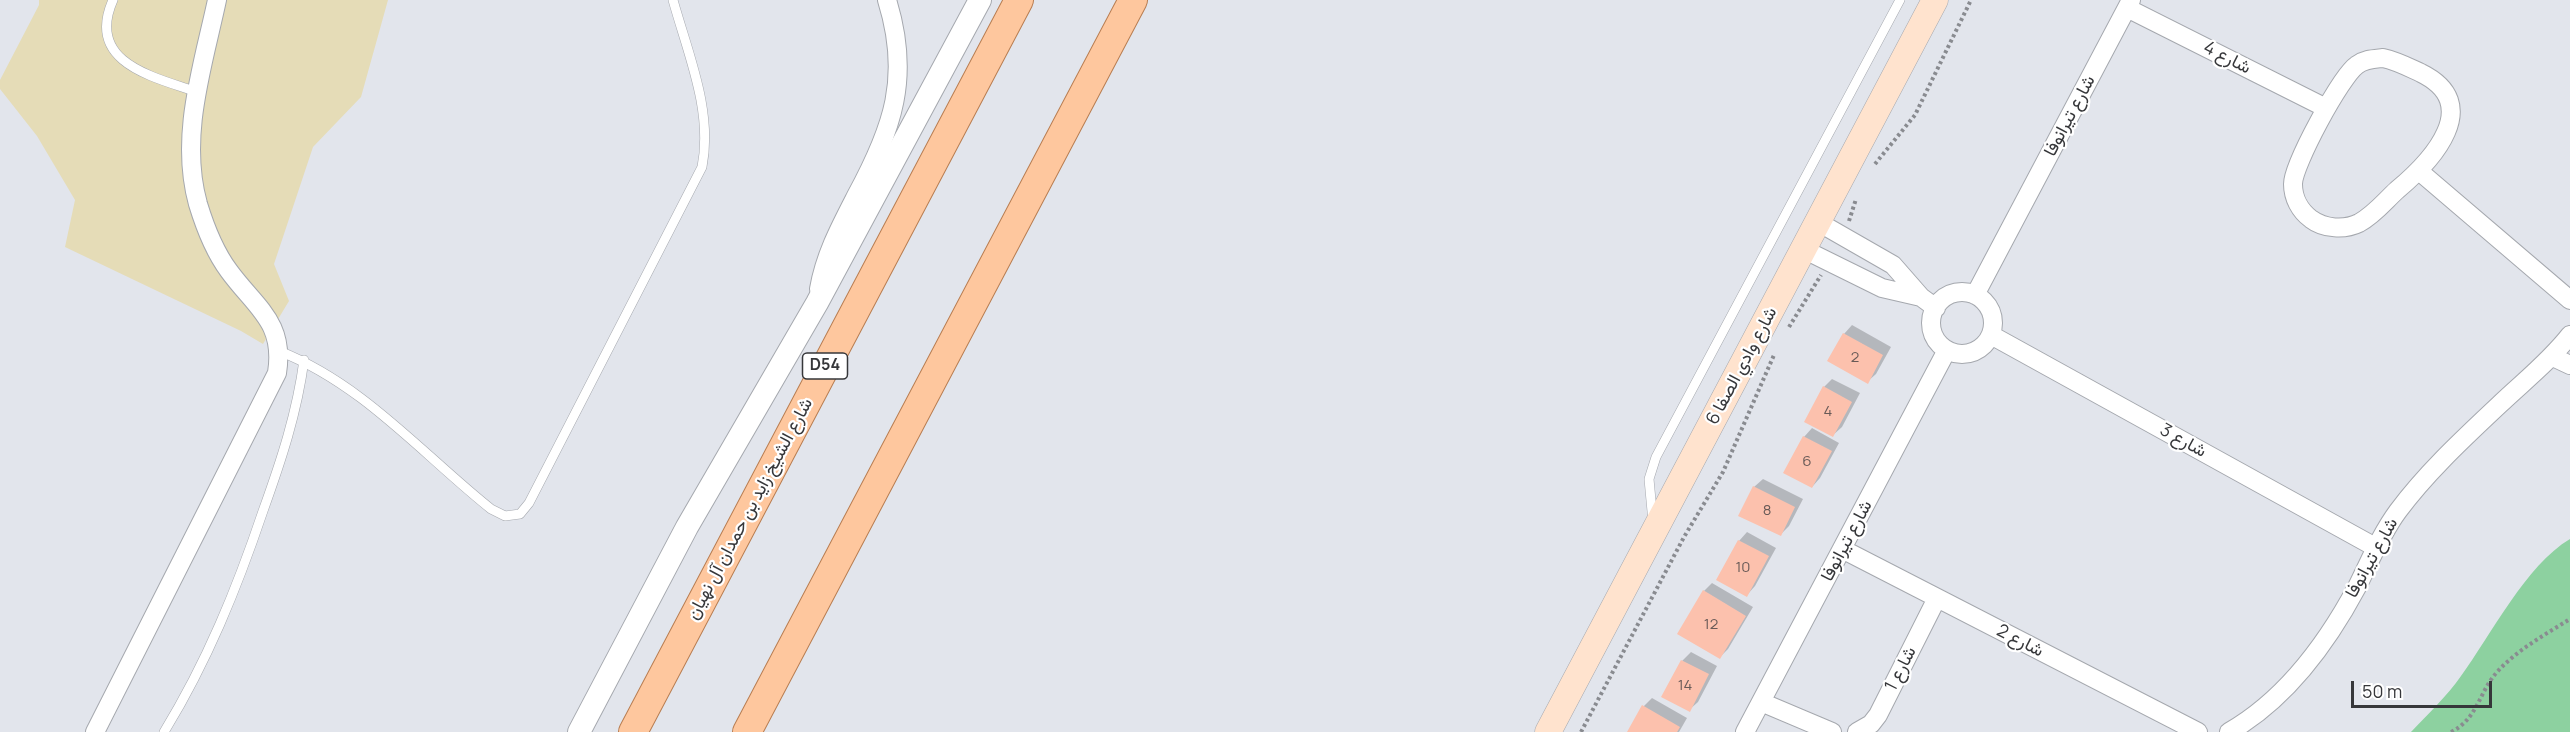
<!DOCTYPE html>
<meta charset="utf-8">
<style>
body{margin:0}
#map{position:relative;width:2570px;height:732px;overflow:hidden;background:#e2e5ec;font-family:Manrope,sans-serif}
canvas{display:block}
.scale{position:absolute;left:2351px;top:681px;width:141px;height:27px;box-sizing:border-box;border:3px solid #36373a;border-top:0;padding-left:8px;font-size:18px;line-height:21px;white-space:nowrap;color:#36373a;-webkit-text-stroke:4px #fff;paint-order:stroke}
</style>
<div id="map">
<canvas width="2570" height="732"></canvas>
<div class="scale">50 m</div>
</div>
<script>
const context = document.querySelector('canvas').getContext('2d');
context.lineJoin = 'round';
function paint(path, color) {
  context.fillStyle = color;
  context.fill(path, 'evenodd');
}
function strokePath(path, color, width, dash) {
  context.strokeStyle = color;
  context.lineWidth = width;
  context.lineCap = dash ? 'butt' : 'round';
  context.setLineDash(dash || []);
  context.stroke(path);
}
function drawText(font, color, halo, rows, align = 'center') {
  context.font = font + ' Manrope,Vazirmatn,sans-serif';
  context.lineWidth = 4.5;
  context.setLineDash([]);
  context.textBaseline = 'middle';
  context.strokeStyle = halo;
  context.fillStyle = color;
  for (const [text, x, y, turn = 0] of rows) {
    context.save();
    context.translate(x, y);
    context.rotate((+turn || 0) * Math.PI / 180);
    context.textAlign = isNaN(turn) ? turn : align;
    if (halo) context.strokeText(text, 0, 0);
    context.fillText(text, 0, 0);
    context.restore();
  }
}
paint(new Path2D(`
 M 2570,539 L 2570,732 L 2411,732 C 2428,714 2447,696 2461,676 C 2491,635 2526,565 2570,539 Z`), '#8dd1a0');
paint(new Path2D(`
 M 39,0 L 388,0 L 361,97 L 313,147 L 274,264 L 289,301 L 263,344 L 241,331 L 65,247 L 75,200 L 37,136 L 0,89 L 0,80 L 39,5 Z`), '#e5dcb7');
paint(new Path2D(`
 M 1852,325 L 1891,347 L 1876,374 L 1867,382 L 1844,334 Z
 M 1832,379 L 1860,393 L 1842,427 L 1833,435 L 1824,387 Z
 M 1812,428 L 1839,443 L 1820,478 L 1812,487 L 1804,437 Z
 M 1763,479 L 1803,499 L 1789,526 L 1780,535 L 1754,487 Z
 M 1747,532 L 1776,548 L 1755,586 L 1747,595 L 1739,541 Z
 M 1712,583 L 1753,607 L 1728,649 L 1720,657 L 1704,591 Z
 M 1691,652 L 1717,666 L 1698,702 L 1689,710 L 1663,697 L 1682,661 Z
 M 1652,698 L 1687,718 L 1679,732 L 1629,731 L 1644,706 Z`), '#0003');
paint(new Path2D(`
 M 1843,333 L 1883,355 L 1868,384 L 1827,361 Z
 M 1823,386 L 1852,402 L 1833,437 L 1804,422 Z
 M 1803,436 L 1832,451 L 1812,488 L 1783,473 Z
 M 1753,486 L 1795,507 L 1781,536 L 1738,516 Z
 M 1738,540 L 1769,556 L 1747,597 L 1716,580 Z
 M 1703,590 L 1746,616 L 1720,659 L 1677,634 Z
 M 1681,660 L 1709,674 L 1690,712 L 1661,697 Z
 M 1642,705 L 1680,727 L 1677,732 L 1627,732 Z`), '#fcc1ad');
const service = new Path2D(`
 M 113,0 C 85,63 154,77 197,92
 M 279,351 C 363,384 422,454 491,509 L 505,516 L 520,514 L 529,503 L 702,167 C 713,111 688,54 673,0
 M 1653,522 L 1649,479 L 1656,457 L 1900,0
 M 164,732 C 207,662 237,588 263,511 C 281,461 297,413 304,360`);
const minor = new Path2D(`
 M 2127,8 L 2326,108
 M 2383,58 C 2397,61 2408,67 2421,73 C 2484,104 2433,160 2397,190 C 2385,201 2374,215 2359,223 C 2345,230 2324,229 2311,219 C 2300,211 2293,198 2293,184 C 2293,165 2341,76 2357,65 C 2365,59 2374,59 2383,58 Z
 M 2419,171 L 2570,300
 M 1818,222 L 1893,265 L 1921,297 L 1936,308
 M 1803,249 L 1882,288 L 1921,297
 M 819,289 C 825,255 840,227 856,196 C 893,128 911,77 887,0
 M1931 323a31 31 0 1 1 62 0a31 31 0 1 1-62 0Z
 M 1975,295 L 2131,0
 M 1991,335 L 2375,547
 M 2553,357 L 2570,365
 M 1842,549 L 2198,732
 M 1761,702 L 1832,732
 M 95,732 L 277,373 C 285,322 256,308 229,271 C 214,251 205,227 198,204 C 179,136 203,66 217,0
 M 1745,732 L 1947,350
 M 1857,732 L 1871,724 L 1878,715 L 1937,598
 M 2229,732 C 2285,700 2327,643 2357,587 C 2370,561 2381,534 2398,511 C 2427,472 2464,438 2499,405 C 2523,382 2549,362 2570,335`);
const tertiary = new Path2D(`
 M 579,732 L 687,527 L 817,303 L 980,0`);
const secondary = new Path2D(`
 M 1548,732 L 1935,0`);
const primary = new Path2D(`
 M 633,732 L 1019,0
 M 747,732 L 1133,0`);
strokePath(service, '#a5a8ae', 10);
strokePath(minor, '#a5a8ae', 20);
strokePath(tertiary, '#a5a8ae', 24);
strokePath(secondary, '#a5a8ae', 27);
strokePath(primary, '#b87d51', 30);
strokePath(new Path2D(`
 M 1875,164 L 1915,115 L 1971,0
 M 1849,221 L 1856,199
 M 1789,327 L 1821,275
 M 1581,732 L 1684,537 L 1723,472 L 1774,355
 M 2451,732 C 2478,719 2479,691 2498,671 C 2517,650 2546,634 2570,619`), '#898b90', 4, [3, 3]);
strokePath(service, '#fff', 9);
strokePath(minor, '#fff', 18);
strokePath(tertiary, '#fff', 22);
strokePath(secondary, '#ffe3ce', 26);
strokePath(primary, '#fec79e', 28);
drawText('15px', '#685a57', null, [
 ["2",1855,358],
 ["4",1828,412],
 ["6",1807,462],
 ["8",1767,511],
 ["10",1743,568],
 ["12",1711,625],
 ["14",1685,686]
]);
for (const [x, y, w] of [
 [825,366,45]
]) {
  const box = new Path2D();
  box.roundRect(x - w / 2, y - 13, w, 26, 4.5);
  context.fillStyle = '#fff';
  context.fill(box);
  strokePath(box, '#36373a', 1.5);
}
drawText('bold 16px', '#36373a', null, [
 ["D54",825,366]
]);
drawText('18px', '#36373a', '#fff', [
 ["شارع 4",2227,58,27],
 ["شارع تيرانوفا",2070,116,-62],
 ["شارع وادي الصفا 6",1742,366,-62],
 ["شارع 3",2183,441,29],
 ["شارع الشيخ زايد بن حمدان آل نهيان",750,509,-62],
 ["شارع تيرانوفا",1847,541,-62],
 ["شارع تيرانوفا",2372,558,-61],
 ["شارع 2",2020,641,27],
 ["شارع 1",1901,669,-63]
]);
</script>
